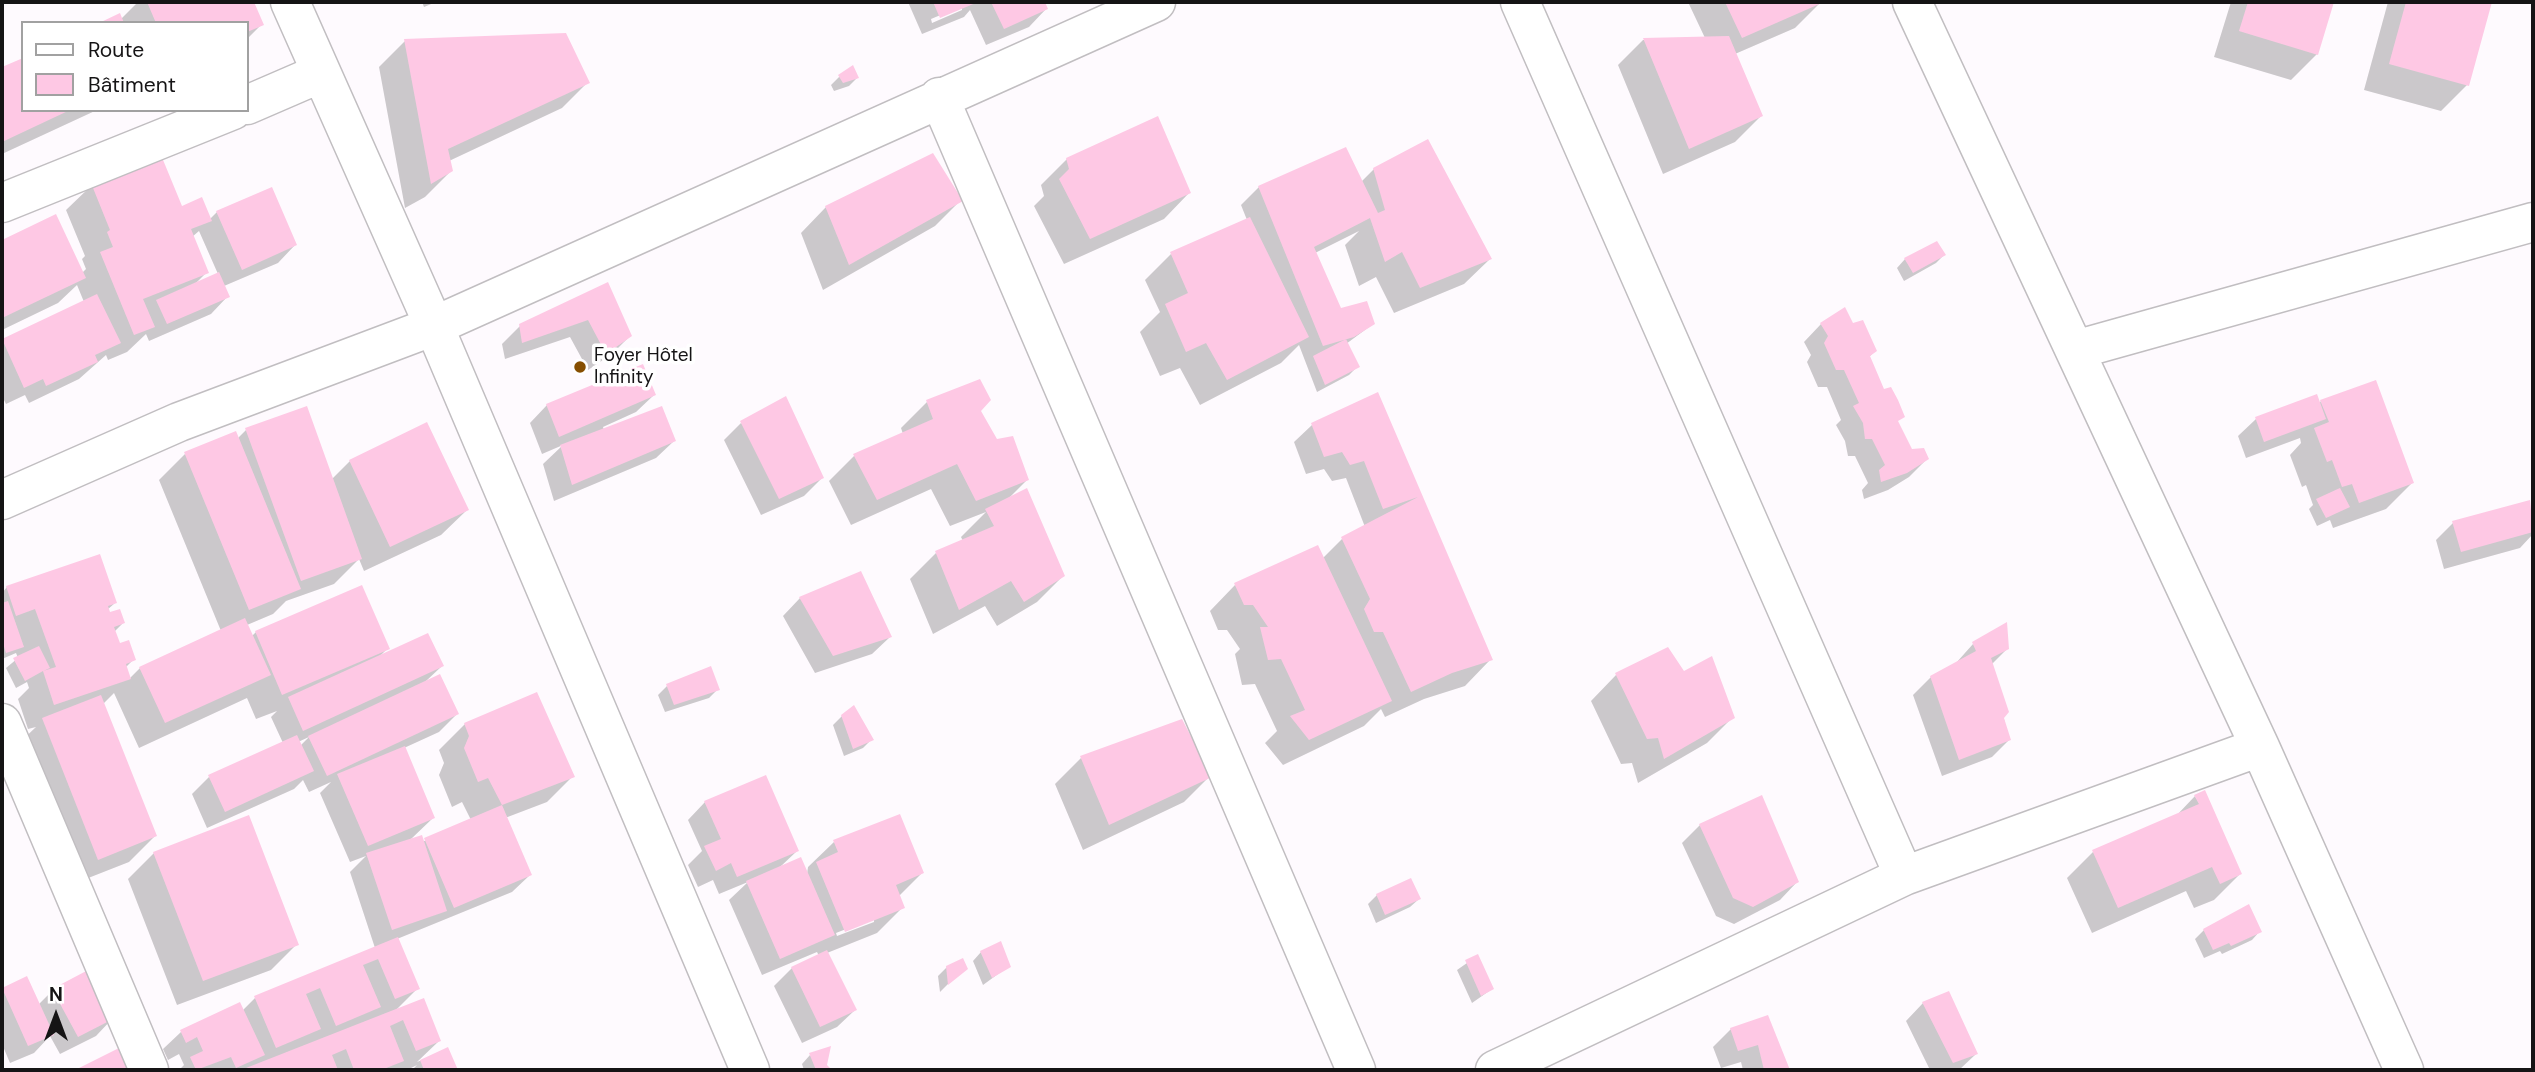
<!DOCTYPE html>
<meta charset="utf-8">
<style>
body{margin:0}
#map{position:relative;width:2535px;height:1072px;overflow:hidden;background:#fefafe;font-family:"DM Sans",sans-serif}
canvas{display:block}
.frame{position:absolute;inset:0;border:4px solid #151415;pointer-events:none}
.legend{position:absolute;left:21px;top:21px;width:228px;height:91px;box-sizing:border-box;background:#fff;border:2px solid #a1a1a1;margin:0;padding:9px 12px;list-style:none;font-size:21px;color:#151415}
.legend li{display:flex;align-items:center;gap:14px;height:35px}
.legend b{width:35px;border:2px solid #a1a1a1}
.north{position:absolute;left:21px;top:981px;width:70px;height:70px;-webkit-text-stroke:5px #fff;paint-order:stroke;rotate:0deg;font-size:19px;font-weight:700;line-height:28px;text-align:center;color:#151415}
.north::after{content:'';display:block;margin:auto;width:24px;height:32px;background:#151415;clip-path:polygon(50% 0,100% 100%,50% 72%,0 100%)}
</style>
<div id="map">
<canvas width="2535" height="1072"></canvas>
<div class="frame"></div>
<ul class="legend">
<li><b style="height:9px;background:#fff"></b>Route</li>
<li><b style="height:19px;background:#fec8e4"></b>Bâtiment</li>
</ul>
<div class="north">N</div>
</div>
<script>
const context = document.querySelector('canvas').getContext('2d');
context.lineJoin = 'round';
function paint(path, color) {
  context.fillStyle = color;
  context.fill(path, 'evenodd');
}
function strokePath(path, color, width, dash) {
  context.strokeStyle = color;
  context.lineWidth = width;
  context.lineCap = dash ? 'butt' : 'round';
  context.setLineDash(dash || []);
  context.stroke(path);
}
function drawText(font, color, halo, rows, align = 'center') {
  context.font = font + ' "DM Sans",sans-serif';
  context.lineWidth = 7;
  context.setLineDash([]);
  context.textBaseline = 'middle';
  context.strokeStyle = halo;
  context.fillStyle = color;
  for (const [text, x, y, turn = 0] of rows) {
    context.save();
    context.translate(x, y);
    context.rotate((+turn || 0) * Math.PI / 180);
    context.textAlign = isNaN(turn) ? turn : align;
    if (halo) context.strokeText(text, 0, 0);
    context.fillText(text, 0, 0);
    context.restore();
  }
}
paint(new Path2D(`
 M 138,2 L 252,2 L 262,24 L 247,39 L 247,23 L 103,23 L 121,19 Z
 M 422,2 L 436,2 L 424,7 Z
 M 908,2 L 1043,2 L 1046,9 L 1029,27 L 986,45 L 970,10 L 964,17 L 922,34 ZM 962,6 L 962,10 L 932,23 L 931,19 Z
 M 1688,2 L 1821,2 L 1795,28 L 1735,54 L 1761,116 L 1735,142 L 1663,174 L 1618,65 L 1643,40 L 1705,38 Z
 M 2231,2 L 2332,2 L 2317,54 L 2291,80 L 2214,57 Z
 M 2388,2 L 2490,2 L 2467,85 L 2441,111 L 2364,90 Z
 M 405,41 L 588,82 L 562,108 L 449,161 L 451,171 L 425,197 L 405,208 L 379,67 Z
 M 23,59 L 23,110 L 97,110 L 2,154 L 2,69 Z
 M 840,76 L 857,78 L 849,86 L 834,91 L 831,85 Z
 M 1067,159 L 1189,193 L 1164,219 L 1064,264 L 1034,206 L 1044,196 L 1041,185 Z
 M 1374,169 L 1490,259 L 1464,284 L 1394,313 L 1376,277 L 1359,286 L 1345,245 L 1359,231 L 1315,253 L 1340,310 L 1373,324 L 1346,344 L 1358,366 L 1349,375 L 1317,392 L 1299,345 L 1281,363 L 1200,405 L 1180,368 L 1160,376 L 1140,332 L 1160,312 L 1145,280 L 1171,254 L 1247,220 L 1241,205 L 1259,187 L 1361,182 Z
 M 92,185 L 181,208 L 209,220 L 217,212 L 271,189 L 295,245 L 278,263 L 224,286 L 228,296 L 211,314 L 149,341 L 146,334 L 127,352 L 108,360 L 106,355 L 79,379 L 29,403 L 25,395 L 6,404 L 2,396 L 2,341 L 84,302 L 77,285 L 58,303 L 2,330 L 2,242 L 55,217 L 82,273 L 86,269 L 82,259 L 85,256 L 66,210 ZM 199,231 L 218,274 L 195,284 L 207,272 L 192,237 Z
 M 961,200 L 935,226 L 823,290 L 801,233 L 826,207 Z
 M 1944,255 L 1936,263 L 1904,281 L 1897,268 L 1905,259 Z
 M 607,284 L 630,336 L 612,354 L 588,370 L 570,337 L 505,359 L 502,344 L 520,326 Z
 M 1821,324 L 1852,325 L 1875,351 L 1869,357 L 1897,422 L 1911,451 L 1927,459 L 1909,477 L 1888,490 L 1864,499 L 1862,490 L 1868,483 L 1855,456 L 1848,456 L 1845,441 L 1836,425 L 1841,420 L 1827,387 L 1818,387 L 1807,362 L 1811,355 L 1804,342 Z
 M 979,381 L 979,411 L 996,441 L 1027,480 L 1008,499 L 1063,576 L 1037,602 L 997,626 L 985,606 L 933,634 L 910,579 L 936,553 L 963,541 L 961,537 L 986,512 L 950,526 L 931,489 L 851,525 L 829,481 L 854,456 L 903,434 L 901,428 L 927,402 Z
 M 1377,394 L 1490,660 L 1465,686 L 1424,699 L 1385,717 L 1381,709 L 1364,726 L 1283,765 L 1265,743 L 1277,731 L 1255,684 L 1242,685 L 1235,654 L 1240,649 L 1227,630 L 1218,630 L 1210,611 L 1235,585 L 1323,558 L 1342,539 L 1365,527 L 1346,478 L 1332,481 L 1324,469 L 1306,474 L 1294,442 L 1312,425 Z
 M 654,395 L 636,412 L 603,427 L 604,430 L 674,441 L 656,458 L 554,501 L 543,464 L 563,445 L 542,454 L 530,423 L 547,405 Z
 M 2316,396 L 2319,404 L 2321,401 L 2412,483 L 2386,509 L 2333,528 L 2330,520 L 2317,526 L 2309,509 L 2313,505 L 2306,485 L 2302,487 L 2290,455 L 2301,443 L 2300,438 L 2246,458 L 2238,436 L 2256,419 Z
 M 741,423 L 822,478 L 804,496 L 761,515 L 724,440 Z
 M 246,430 L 331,480 L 350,461 L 467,510 L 441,535 L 364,571 L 359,559 L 334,584 L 286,601 L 273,614 L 247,625 L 252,636 L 256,632 L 388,648 L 380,656 L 442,666 L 425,682 L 457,714 L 439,732 L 404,748 L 433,818 L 410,840 L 422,842 L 471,820 L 462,802 L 452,807 L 439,775 L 444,763 L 439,750 L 465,724 L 573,776 L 547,802 L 505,818 L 530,875 L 512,892 L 397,939 L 418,988 L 395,1011 L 439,1041 L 417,1062 L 447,1049 L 456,1070 L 412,1070 L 417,1065 L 407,1070 L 179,1070 L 184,1065 L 179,1054 L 168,1060 L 163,1049 L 181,1032 L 242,1011 L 255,998 L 375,948 L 350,872 L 366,856 L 350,862 L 320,793 L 331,782 L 309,792 L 303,780 L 294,789 L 207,828 L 192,794 L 209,777 L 283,743 L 271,717 L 277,711 L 256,719 L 247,698 L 139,748 L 114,693 L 103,704 L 155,836 L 129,862 L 73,884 L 17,745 L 36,727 L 28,729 L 18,699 L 29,688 L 27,682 L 16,688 L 6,668 L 18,658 L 16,653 L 2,659 L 2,593 L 7,587 L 115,603 L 107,610 L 123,623 L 114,632 L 119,645 L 134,659 L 125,668 L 129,679 L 140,668 L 221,631 L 159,480 L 185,454 L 235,434 L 237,439 ZM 309,737 L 300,746 L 298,742 Z
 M 2529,502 L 2533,534 L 2520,548 L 2444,569 L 2436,540 L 2453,523 Z
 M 800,598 L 890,637 L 872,654 L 815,673 L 783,616 Z
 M 1973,644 L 2008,648 L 1991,665 L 2009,740 L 1992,757 L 1942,776 L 1913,695 L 1931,677 L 1956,663 Z
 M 1684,673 L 1733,717 L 1707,743 L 1638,783 L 1632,763 L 1621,764 L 1591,701 L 1616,675 Z
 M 667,686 L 718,689 L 709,698 L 665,712 L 658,695 Z
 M 842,716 L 871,740 L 863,748 L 844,756 L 833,725 Z
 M 1081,758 L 1210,776 L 1184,802 L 1083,850 L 1055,784 Z
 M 2195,796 L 2240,874 L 2214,900 L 2194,908 L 2186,891 L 2092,933 L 2067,878 L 2093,852 L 2175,817 Z
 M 705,802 L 797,851 L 779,868 L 807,874 L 808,867 L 834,842 L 922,873 L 898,897 L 903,907 L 877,933 L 827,953 L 855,1010 L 837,1027 L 802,1043 L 774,986 L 792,968 L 819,956 L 817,952 L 762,975 L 729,900 L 748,882 L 719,894 L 713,880 L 698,887 L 688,865 L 702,851 L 688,820 ZM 874,918 L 874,922 L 837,936 L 836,933 Z
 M 1700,825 L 1797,882 L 1780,900 L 1734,924 L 1716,916 L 1682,843 Z
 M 154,853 L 297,944 L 271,970 L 177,1005 L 128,879 Z
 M 1410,880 L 1419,899 L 1410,907 L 1376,923 L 1368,904 L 1377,895 Z
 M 2249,906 L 2260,931 L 2252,940 L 2222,954 L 2220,951 L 2204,958 L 2195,939 L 2204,930 Z
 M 981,952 L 1009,966 L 983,985 L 973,961 Z
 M 1477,956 L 1492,989 L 1472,1003 L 1457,970 Z
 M 947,967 L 959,973 L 940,992 L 938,976 Z
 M 3,989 L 38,1005 L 53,990 L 113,1018 L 96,1036 L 60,1054 L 50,1036 L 34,1053 L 10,1063 L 2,1044 Z
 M 1923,1003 L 1976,1054 L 1959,1070 L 1930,1070 L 1906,1021 Z
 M 1767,1017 L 1788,1070 L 1743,1070 L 1741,1062 L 1721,1068 L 1713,1047 L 1731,1029 Z
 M 810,1055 L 826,1065 L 830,1070 L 804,1070 L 802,1064 Z`), '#0003');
paint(new Path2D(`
 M 147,2 L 254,2 L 264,25 L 247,32 L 247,23 L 156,23 Z
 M 933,2 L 978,2 L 940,18 Z
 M 991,2 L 1045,2 L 1048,9 L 1004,29 Z
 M 1725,2 L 1824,2 L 1742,38 Z
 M 2248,2 L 2334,2 L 2318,55 L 2239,31 Z
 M 2406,2 L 2492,2 L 2469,86 L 2389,64 Z
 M 120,13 L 124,23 L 99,23 Z
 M 566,33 L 590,83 L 448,149 L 453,171 L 431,184 L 404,39 Z
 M 1729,36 L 1763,116 L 1689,149 L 1643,38 Z
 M 23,58 L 23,110 L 70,110 L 2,142 L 2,67 Z
 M 853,65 L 859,78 L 843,83 L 838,75 Z
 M 1158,116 L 1191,193 L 1090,239 L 1059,179 L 1069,169 L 1066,158 Z
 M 1428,139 L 1492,259 L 1420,288 L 1402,252 L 1385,262 L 1370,218 L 1314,247 L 1341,308 L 1367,301 L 1375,324 L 1354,337 L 1323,346 L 1258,186 L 1346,147 L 1378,213 L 1385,210 L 1373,168 Z
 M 933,153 L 963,201 L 849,265 L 825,206 Z
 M 161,155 L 182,206 L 202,197 L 212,221 L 191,229 L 209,273 L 143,299 L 155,327 L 134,335 L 100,252 L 113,247 L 107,232 L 110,230 L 91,183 Z
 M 272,187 L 297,245 L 242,270 L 216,211 Z
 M 56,214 L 86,278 L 2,318 L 2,240 Z
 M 1250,217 L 1309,337 L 1227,380 L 1206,343 L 1186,352 L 1165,304 L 1188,293 L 1170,252 Z
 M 1937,241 L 1946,255 L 1913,273 L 1904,258 Z
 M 219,272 L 230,297 L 167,324 L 156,300 Z
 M 608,282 L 632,336 L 606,354 L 588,320 L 522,343 L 519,324 Z
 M 97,294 L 121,343 L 95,355 L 98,362 L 46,386 L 43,379 L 24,388 L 2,339 Z
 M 1845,307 L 1853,323 L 1863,320 L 1877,351 L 1870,356 L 1884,389 L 1891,387 L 1898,400 L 1905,417 L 1898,421 L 1912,449 L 1924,448 L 1929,459 L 1907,473 L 1881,482 L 1879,470 L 1885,465 L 1872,439 L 1865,439 L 1863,423 L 1853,406 L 1859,403 L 1844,370 L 1836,370 L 1824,343 L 1828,336 L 1820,323 Z
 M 1346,339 L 1360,367 L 1325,385 L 1313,356 Z
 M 643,364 L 656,395 L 559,437 L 546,404 Z
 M 980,379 L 991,400 L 981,411 L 997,439 L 1013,436 L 1029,480 L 976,501 L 957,464 L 877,500 L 853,454 L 933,419 L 926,400 Z
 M 2376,380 L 2414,483 L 2359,503 L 2352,484 L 2342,487 L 2332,460 L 2327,462 L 2314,428 L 2329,422 L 2320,400 Z
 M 1378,392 L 1493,660 L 1452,673 L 1411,692 L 1383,632 L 1374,632 L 1364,609 L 1370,599 L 1341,537 L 1418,497 L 1383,509 L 1364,461 L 1350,465 L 1342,452 L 1324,457 L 1311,423 Z
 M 2317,394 L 2326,419 L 2264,442 L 2255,417 Z
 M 786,396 L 824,478 L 779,499 L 740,421 Z
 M 307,406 L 362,559 L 301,581 L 245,428 Z
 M 662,406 L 676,441 L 572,485 L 560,445 Z
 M 427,422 L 469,510 L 390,547 L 349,460 Z
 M 236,431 L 301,589 L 249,610 L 184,452 Z
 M 1027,488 L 1065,576 L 1024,602 L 1011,581 L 959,610 L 935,551 L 994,526 L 985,509 Z
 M 2340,488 L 2350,507 L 2326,518 L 2316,499 Z
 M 2530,500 L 2533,532 L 2461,552 L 2452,521 Z
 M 1318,545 L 1392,701 L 1309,740 L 1290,716 L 1305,710 L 1281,659 L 1268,660 L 1260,627 L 1268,627 L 1253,605 L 1244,605 L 1234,583 Z
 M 100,554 L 117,603 L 108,606 L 110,612 L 120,609 L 125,623 L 114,627 L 120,643 L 129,640 L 136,660 L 126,664 L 131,679 L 54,705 L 43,671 L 25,681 L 13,658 L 39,646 L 50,668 L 43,671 L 56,667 L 35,609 L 16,616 L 6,586 Z
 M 861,571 L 892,637 L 833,656 L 799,597 Z
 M 362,585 L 390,649 L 282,695 L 255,631 Z
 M 8,601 L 24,647 L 6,653 L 2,640 L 2,603 Z
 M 245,618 L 271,675 L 165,723 L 139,667 Z
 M 2007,622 L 2009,649 L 1991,658 L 2009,712 L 2004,718 L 2011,740 L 1959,760 L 1930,676 L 1976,651 L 1972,642 Z
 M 428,633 L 444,666 L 303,731 L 288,697 Z
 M 1668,647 L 1684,671 L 1712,656 L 1735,718 L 1664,759 L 1658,738 L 1647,739 L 1615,673 Z
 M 711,666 L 720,690 L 674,705 L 666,684 Z
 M 440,674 L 459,714 L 327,776 L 308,736 Z
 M 537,692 L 575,777 L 502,805 L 488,778 L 478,782 L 464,748 L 469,736 L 464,723 Z
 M 101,695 L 157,836 L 98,860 L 42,718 Z
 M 854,705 L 874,740 L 853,749 L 841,715 Z
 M 1182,719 L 1212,777 L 1109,825 L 1080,756 Z
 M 297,735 L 314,771 L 225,812 L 208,775 Z
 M 405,746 L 435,818 L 368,846 L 337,774 Z
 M 766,775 L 799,851 L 737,877 L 731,863 L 716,871 L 704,846 L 721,839 L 704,801 Z
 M 2205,790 L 2242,874 L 2220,884 L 2212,867 L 2118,908 L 2092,850 L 2199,804 L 2194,795 Z
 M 1762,795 L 1799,882 L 1753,907 L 1733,898 L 1699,824 Z
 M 502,805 L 532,875 L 454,908 L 424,838 Z
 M 900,814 L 924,873 L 896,885 L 905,908 L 845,932 L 816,862 L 838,852 L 833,840 Z
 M 249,815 L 299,945 L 203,981 L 153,852 Z
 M 422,835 L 447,911 L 392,930 L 366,853 Z
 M 801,857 L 835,935 L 780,959 L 746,881 Z
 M 1411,878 L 1421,899 L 1385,915 L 1376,894 Z
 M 2249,904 L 2262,932 L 2231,946 L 2229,943 L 2213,950 L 2203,929 Z
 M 398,937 L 420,989 L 395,999 L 378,959 L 363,965 L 381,1007 L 336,1026 L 320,988 L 306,994 L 321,1029 L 276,1048 L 254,996 Z
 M 1001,941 L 1011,967 L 992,978 L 980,951 Z
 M 827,950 L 857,1010 L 820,1027 L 791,967 Z
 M 1478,954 L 1494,989 L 1481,996 L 1465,960 Z
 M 963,958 L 968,969 L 948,985 L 946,966 Z
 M 90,969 L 115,1018 L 78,1037 L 52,989 Z
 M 27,976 L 54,1035 L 28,1046 L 2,988 Z
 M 1949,991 L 1978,1054 L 1953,1063 L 1922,1002 Z
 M 424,998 L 441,1041 L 416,1051 L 403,1020 L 390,1026 L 404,1061 L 381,1070 L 354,1070 L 346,1049 L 332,1055 L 338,1070 L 241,1070 Z
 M 240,1002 L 265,1055 L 236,1068 L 231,1057 L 196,1070 L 190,1057 L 203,1051 L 197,1037 L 186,1043 L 180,1030 Z
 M 1768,1015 L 1790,1070 L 1764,1070 L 1758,1045 L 1738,1051 L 1730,1028 Z
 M 145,1035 L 162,1070 L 75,1070 Z
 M 831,1046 L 827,1065 L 832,1070 L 816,1070 L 809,1053 Z
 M 448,1047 L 458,1070 L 424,1070 L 420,1060 Z`), '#fec8e4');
const street = new Path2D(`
 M 290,2 L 434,326 L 750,1070
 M 1520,2 L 1904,876
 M 1912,2 L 2260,747 L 2404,1070
 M 939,97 L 1356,1070
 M 247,105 L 321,73
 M 2,203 L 233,110
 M 2075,350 L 2533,222
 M 2,500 L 179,422 L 434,326 L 1156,2
 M 2,723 L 149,1070
 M 1495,1070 L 1904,876 L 2260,747`);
strokePath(street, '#c1bec1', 41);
strokePath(street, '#fff', 38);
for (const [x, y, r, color] of [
 [580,367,7,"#864e00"]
]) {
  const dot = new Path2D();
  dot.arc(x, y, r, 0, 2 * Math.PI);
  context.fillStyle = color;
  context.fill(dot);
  strokePath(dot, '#fff', 2.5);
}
drawText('19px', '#151415', '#fff', [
 ["Foyer Hôtel",594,356],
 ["Infinity",594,378]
], 'left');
</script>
